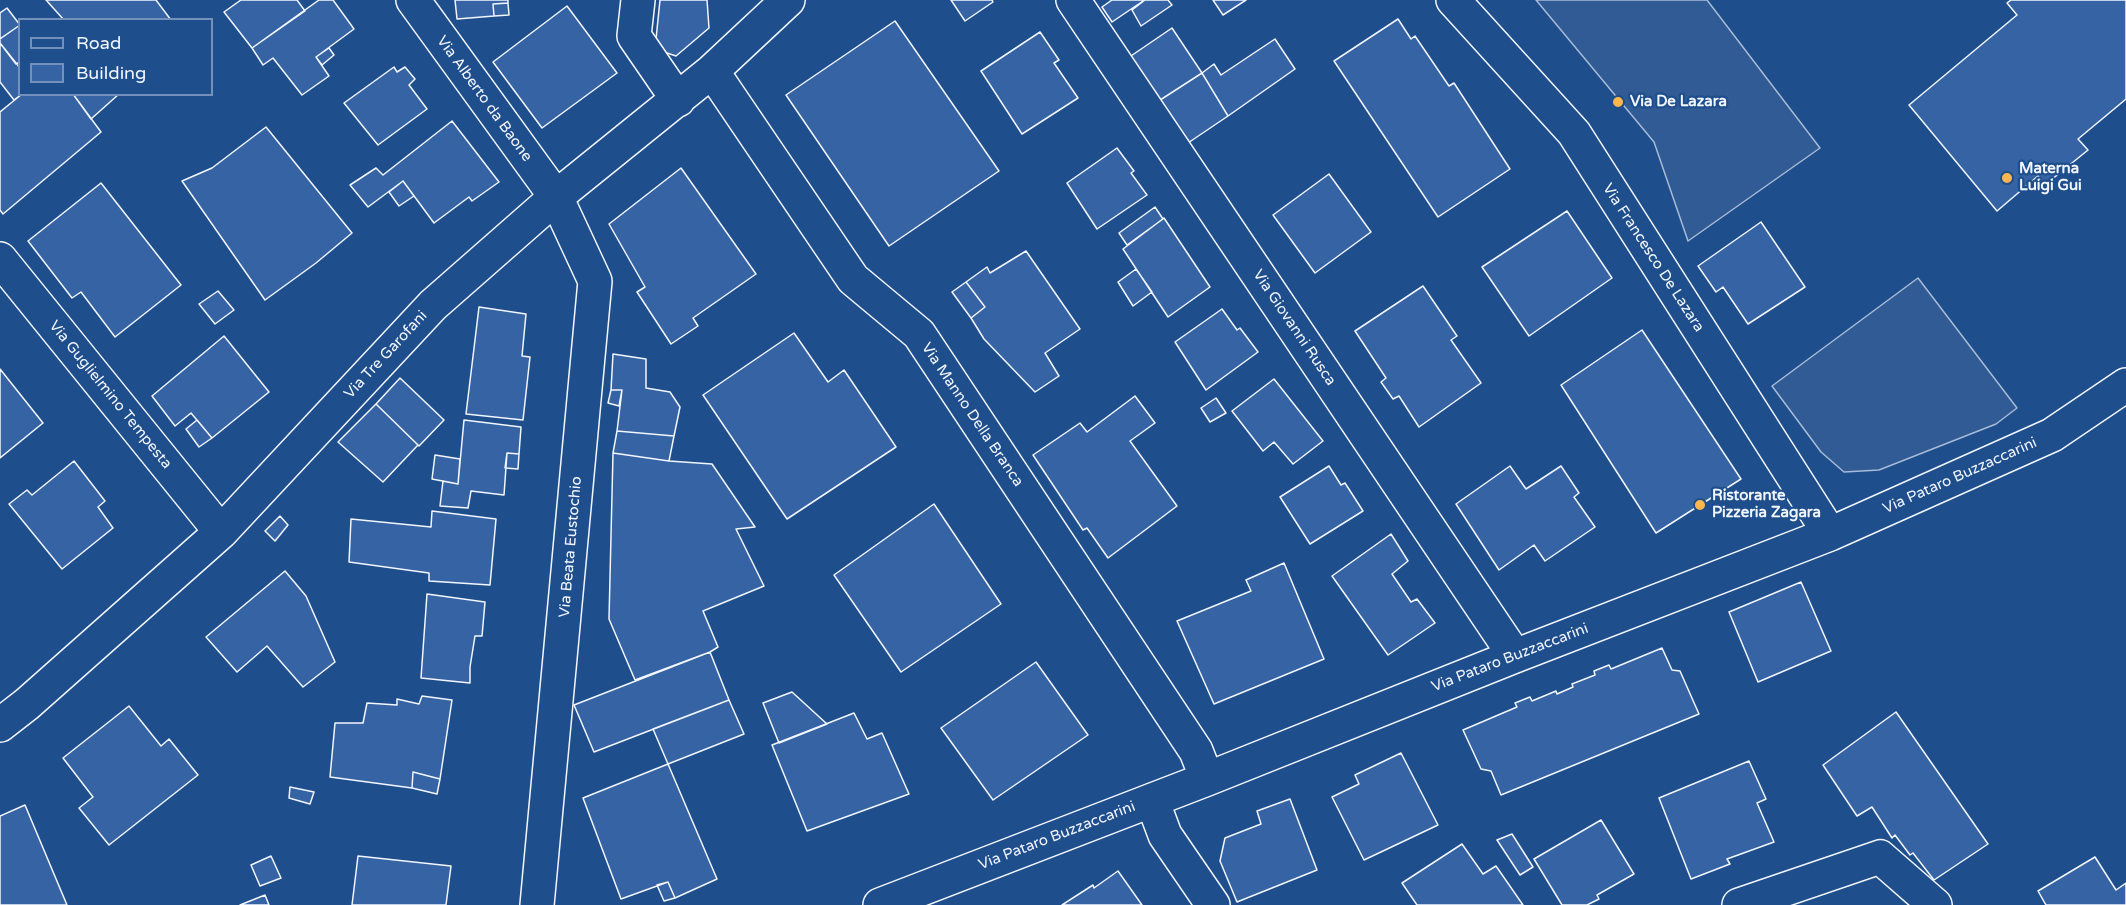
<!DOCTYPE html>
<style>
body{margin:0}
#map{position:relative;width:2126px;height:905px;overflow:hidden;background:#1f4e8c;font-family:"Varela Round",sans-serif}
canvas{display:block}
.legend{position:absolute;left:18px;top:18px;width:195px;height:78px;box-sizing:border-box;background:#1f4e8c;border:2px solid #7391ba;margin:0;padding:8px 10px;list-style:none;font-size:18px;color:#f2f6ff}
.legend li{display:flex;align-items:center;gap:12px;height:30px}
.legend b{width:30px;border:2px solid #7391ba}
</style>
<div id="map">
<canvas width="2126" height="905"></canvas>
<ul class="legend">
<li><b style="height:8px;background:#1f4e8c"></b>Road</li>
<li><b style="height:16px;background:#3563a3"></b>Building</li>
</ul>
</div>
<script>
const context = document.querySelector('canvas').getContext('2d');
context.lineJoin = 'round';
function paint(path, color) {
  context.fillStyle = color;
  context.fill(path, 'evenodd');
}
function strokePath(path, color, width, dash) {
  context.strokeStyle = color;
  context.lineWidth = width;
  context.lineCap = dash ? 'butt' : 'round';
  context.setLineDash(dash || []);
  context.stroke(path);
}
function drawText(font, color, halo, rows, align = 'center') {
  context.font = font + ' "Varela Round",sans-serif';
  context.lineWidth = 4.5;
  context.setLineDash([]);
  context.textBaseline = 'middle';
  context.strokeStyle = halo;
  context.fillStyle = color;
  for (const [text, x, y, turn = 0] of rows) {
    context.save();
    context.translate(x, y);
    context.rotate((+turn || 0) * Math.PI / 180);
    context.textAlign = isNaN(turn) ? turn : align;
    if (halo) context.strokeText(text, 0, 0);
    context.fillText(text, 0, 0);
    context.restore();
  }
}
const built = new Path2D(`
 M 1536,0 L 1707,0 L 1820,148 L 1688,241 L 1654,142 Z
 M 1918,278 L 2017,408 L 1996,424 L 1879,470 L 1844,472 L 1821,452 L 1772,386 Z`);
paint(built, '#305b95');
strokePath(built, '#a8bbd7', 1.5);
const building = new Path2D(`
 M 46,0 L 156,0 L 171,20 L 64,20 Z
 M 241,0 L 297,0 L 305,11 L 252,48 L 224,12 Z
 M 319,0 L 333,0 L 354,29 L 316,57 L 329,76 L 302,95 L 273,58 L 263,65 L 252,48 Z
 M 455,0 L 508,0 L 508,3 L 493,4 L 494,16 L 457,19 Z
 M 660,0 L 707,0 L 709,28 L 676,56 L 655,49 Z
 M 951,0 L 992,0 L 993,2 L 965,21 Z
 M 1112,0 L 1142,0 L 1143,1 L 1112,22 L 1102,7 Z
 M 1145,0 L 1168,0 L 1172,5 L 1141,26 L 1132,10 Z
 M 1213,0 L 1246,0 L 1223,15 Z
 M 2011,0 L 2126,0 L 2126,99 L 2078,139 L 2088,150 L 2045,185 L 2038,176 L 1997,211 L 1909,105 L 2017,15 L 2007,3 Z
 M 508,3 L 509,15 L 494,16 L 493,4 Z
 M 567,6 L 617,73 L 542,128 L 493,62 Z
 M 7,8 L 20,25 L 0,39 L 0,13 Z
 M 1398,19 L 1411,39 L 1415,36 L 1449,86 L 1454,83 L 1510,169 L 1438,217 L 1334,61 Z
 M 895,21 L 999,171 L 889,246 L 786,95 Z
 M 20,25 L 20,62 L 16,64 L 0,43 L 0,39 Z
 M 1172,28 L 1202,73 L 1154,104 L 1125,60 Z
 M 1040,32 L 1059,60 L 1054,63 L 1078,98 L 1022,134 L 981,71 Z
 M 1275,39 L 1295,69 L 1228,116 L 1202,73 L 1214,64 L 1221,75 Z
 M 0,43 L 20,68 L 20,94 L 22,94 L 14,100 L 0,82 Z
 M 329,48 L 334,55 L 322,65 L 316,57 Z
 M 394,67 L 397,72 L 405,67 L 415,79 L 409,85 L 427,109 L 378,145 L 344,103 Z
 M 1202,73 L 1228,116 L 1182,147 L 1154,104 Z
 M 22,94 L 73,94 L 101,132 L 3,214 L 0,210 L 0,112 Z
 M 73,94 L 119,94 L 91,119 Z
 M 452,121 L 499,182 L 472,201 L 469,197 L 434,223 L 403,181 L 368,207 L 350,185 L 376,168 L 383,175 Z
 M 266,127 L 352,233 L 316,263 L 265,300 L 182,181 L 212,168 Z
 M 1117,148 L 1134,171 L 1131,173 L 1147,195 L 1097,229 L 1067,183 Z
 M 681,168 L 756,274 L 693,318 L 698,326 L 671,344 L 637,292 L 645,287 L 609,224 Z
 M 1329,174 L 1371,232 L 1315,273 L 1273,215 Z
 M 403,181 L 414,196 L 399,206 L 389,192 Z
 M 101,183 L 181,285 L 115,337 L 81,292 L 72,298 L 28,241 Z
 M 1155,207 L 1163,219 L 1127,245 L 1119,233 Z
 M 1567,211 L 1612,278 L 1529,336 L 1482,267 Z
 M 1164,218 L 1210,287 L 1168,317 L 1123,249 Z
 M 1761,222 L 1805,287 L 1748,324 L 1723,287 L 1716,292 L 1698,266 Z
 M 1026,251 L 1080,329 L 1045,353 L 1059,376 L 1035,392 L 984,339 L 971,318 L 985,307 L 966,282 L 987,267 L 990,273 Z
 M 1136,269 L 1152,292 L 1133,306 L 1118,282 Z
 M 966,282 L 985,307 L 971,318 L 952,292 Z
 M 1423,286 L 1457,336 L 1451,340 L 1481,383 L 1419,427 L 1399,396 L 1393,399 L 1381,382 L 1386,378 L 1355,331 Z
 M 218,291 L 234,310 L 215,324 L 199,304 Z
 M 479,307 L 526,314 L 522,356 L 530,357 L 523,420 L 466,414 Z
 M 1222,309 L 1237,330 L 1240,328 L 1258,352 L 1206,390 L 1175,342 Z
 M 1642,330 L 1741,479 L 1656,533 L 1561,385 Z
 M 794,333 L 828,382 L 844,370 L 896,447 L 787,519 L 703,395 Z
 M 224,336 L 269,392 L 212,438 L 191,413 L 175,426 L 152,396 Z
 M 613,354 L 646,359 L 646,388 L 670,392 L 680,407 L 674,436 L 617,431 L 622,390 L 611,390 Z
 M 0,369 L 43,423 L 0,458 Z
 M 400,378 L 444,420 L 419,446 L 376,404 Z
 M 1274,379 L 1323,441 L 1293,464 L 1274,442 L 1263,451 L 1232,411 Z
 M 611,390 L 622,390 L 619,406 L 608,403 Z
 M 1135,396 L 1155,423 L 1130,441 L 1177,506 L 1108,558 L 1087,528 L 1083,530 L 1033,455 L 1080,423 L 1087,432 Z
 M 1216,398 L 1226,413 L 1210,422 L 1201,408 Z
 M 376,404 L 418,445 L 383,482 L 338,442 Z
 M 197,420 L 212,438 L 199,447 L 186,429 Z
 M 464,420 L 521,427 L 519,454 L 507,453 L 504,495 L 471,491 L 468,508 L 440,506 L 443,481 L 458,484 Z
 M 617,431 L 674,436 L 669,461 L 613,453 Z
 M 507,453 L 519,454 L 518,469 L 505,468 Z
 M 613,453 L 669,461 L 712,464 L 755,527 L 736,529 L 764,586 L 703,611 L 718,647 L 710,652 L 635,680 L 609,619 Z
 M 435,455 L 460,459 L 458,484 L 432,479 Z
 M 74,461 L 105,501 L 98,507 L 113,528 L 62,569 L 9,504 L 27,490 L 32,495 Z
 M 1329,466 L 1341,485 L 1345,483 L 1363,511 L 1310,544 L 1280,497 Z
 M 1510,466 L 1526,489 L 1561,466 L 1579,493 L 1574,497 L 1595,527 L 1545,561 L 1534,545 L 1499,570 L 1456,504 Z
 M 934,504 L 1001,604 L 901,672 L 834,575 Z
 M 432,511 L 496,519 L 490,585 L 429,581 L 429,573 L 349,562 L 351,519 L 431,527 Z
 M 280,516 L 288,525 L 275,541 L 265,531 Z
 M 1391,534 L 1408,561 L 1392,574 L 1411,602 L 1417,599 L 1435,623 L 1388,655 L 1332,576 Z
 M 1284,563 L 1324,659 L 1214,704 L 1177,621 L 1251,591 L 1246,580 Z
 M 285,571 L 306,596 L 335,662 L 303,687 L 267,646 L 237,672 L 206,637 Z
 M 1801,582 L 1831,651 L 1758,682 L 1729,612 Z
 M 427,594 L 485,602 L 482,636 L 475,636 L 470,667 L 470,683 L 421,678 Z
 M 1662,648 L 1672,670 L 1680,671 L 1699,714 L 1501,795 L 1491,771 L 1481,769 L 1463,730 L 1517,707 L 1515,703 L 1530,697 L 1532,701 L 1556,691 L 1557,694 L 1573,687 L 1572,684 L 1595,675 L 1594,671 L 1609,665 L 1611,669 Z
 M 710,652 L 729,700 L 594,752 L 574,705 Z
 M 1036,662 L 1088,735 L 993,800 L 941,728 Z
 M 792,692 L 827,724 L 779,743 L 763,703 Z
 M 422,696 L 452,700 L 440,779 L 413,772 L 412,788 L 330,777 L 335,723 L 363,723 L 367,703 L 397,705 L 397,699 L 419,704 Z
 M 729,700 L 744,734 L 668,764 L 653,729 Z
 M 129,706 L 161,746 L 169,739 L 198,775 L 109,845 L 79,808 L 93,797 L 63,758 Z
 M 1896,712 L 1988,844 L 1934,880 L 1913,853 L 1910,855 L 1895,835 L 1892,838 L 1872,807 L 1857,816 L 1823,765 Z
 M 854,713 L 867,739 L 882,733 L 909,794 L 807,831 L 772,745 Z
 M 1401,753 L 1438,825 L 1364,860 L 1332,797 L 1359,784 L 1355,775 Z
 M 1749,761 L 1766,799 L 1757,803 L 1774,842 L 1727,859 L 1730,864 L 1691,879 L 1659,798 Z
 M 668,764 L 717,879 L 675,898 L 668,882 L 621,899 L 583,798 Z
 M 413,772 L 440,779 L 437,794 L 412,788 Z
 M 290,787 L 314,792 L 310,804 L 289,798 Z
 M 1290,799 L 1317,870 L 1237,902 L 1220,861 L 1225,838 L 1261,824 L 1257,811 Z
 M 25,805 L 67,905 L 0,905 L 0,816 Z
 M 1601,820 L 1634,874 L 1597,895 L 1599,899 L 1587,905 L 1562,905 L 1534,859 Z
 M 1512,834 L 1533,867 L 1520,875 L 1497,840 Z
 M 1462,844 L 1483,874 L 1496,866 L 1523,905 L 1417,905 L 1402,883 Z
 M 271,856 L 281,878 L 260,886 L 251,865 Z
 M 358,856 L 451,866 L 446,905 L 352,905 Z
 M 2095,857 L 2116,890 L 2126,883 L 2126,905 L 2046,905 L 2038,891 Z
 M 1118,871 L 1142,905 L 1062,905 L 1093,885 L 1094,888 Z
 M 668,882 L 675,898 L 664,901 L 657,885 Z
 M 265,895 L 269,905 L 240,905 Z`);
paint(building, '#3563a3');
strokePath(building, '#f2f6ff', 1.5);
const minor = new Path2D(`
 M 413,0 L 556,197 L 595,281 L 537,905
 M 638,0 L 634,36 L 678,100
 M 1073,0 L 1515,656
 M 1453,0 L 1574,133 L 1830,534
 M 712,71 L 853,279 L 919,334 L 1196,751 L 1207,779
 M 0,259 L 221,532
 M 0,725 L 27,704 L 221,532 L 433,305 L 556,197 L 712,71 L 788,0
 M 1152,800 L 1165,835 L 1213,905
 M 880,905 L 1207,779 L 1515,656 L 1830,534 L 2052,435 L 2126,385
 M 1739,905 L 1880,857 L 1935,905`);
strokePath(minor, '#f2f6ff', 36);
strokePath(minor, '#1f4e8c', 33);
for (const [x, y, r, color] of [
 [1618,102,6,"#ffb74d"],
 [2007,178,6,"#ffb74d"],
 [1700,505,6,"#ffb74d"]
]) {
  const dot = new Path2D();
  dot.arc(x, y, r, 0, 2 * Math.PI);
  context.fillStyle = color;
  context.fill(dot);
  strokePath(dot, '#1f4e8c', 2);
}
drawText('15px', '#f2f6ff', '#1f4e8c', [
 ["Via Alberto da Baone",484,99,54],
 ["Via Francesco De Lazara",1653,258,57],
 ["Via Giovanni Rusca",1294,328,56],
 ["Via Tre Garofani",386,355,-47],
 ["Via Guglielmino Tempesta",110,395,51],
 ["Via Manno Della Branca",972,415,56],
 ["Via Pataro Buzzaccarini",1960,476,-24],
 ["Via Beata Eustochio",571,547,-85],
 ["Via Pataro Buzzaccarini",1510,658,-21],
 ["Via Pataro Buzzaccarini",1057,836,-21]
]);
drawText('bold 15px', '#f2f6ff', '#1f4e8c', [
 ["Via De Lazara",1630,102],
 ["Materna",2019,169],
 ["Luigi Gui",2019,186],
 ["Ristorante",1712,496],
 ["Pizzeria Zagara",1712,513]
], 'left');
</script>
